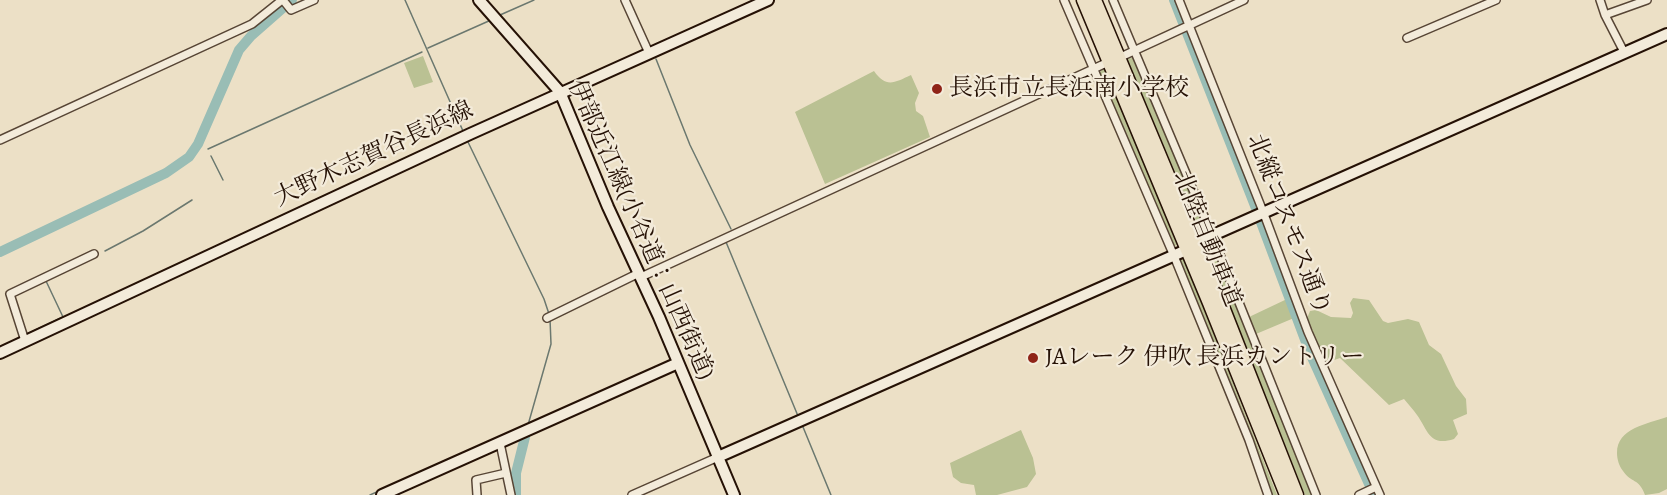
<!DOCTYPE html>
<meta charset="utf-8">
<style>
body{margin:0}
canvas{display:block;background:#ece0c6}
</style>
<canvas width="1667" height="495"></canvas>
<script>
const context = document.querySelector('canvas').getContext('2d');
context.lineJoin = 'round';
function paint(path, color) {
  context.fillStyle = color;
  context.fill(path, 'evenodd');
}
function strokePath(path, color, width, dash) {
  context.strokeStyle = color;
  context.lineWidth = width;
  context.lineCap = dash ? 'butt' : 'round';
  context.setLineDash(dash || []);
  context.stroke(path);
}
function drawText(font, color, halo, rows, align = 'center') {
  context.font = font + ' Alegreya,"Noto Serif JP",serif';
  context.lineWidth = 4.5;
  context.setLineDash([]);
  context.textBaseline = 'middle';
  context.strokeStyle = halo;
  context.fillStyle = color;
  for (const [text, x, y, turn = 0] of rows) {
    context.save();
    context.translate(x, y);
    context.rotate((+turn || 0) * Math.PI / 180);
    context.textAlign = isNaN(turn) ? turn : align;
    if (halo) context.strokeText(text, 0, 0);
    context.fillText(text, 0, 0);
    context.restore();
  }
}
paint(new Path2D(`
 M 423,56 L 433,82 L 414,88 L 404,63 Z
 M 1135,57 L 1206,229 L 1202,235 L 1127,59 Z
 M 1105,68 L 1177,245 L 1172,247 L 1098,73 Z
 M 874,71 C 886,88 894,83 911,75 L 919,93 L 915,103 L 916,111 L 923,116 L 930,137 L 825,184 L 795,112 Z
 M 1209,242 L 1212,244 L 1313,495 L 1305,495 L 1205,243 Z
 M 1182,254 L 1277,495 L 1269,495 L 1177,258 Z
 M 1353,298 L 1369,300 L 1383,321 L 1388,323 L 1408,319 L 1419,322 L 1429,345 L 1441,354 L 1456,386 L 1466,399 L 1467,414 L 1453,420 L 1458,434 L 1454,439 C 1429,447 1428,430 1417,415 C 1413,409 1408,404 1404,399 L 1389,405 L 1340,358 L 1326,363 L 1306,321 L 1310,311 L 1316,310 L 1331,317 L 1351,318 L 1353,313 L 1350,303 Z
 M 1287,299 L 1294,318 L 1256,334 L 1249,317 Z
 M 1667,417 L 1667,489 L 1659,493 L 1645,495 C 1639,478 1631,483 1623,471 C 1619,466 1617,459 1617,453 C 1617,428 1647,424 1667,417 Z
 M 1021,430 L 1033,458 L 1036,474 L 1027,487 L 997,495 L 976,495 L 974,485 L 961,483 L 953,477 L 950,463 Z`), '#bac193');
strokePath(new Path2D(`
 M 405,0 L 463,131
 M 629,0 L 649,44
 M 500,15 L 534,0
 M 428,48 L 491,20
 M 656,59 L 690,145 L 731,229
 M 1453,135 L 1622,59
 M 467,140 L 544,299 L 549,314
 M 208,149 L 422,52
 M 211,156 L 223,180
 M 1268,217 L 1448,137
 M 726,242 L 798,416
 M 105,251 L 143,231 L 192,200
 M 27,337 L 27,334 L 63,317 L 46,281
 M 528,425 L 551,344 L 550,319
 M 803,427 L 831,495
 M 370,495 L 446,461`), '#6b786f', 1.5);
strokePath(new Path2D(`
 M 1174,0 L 1257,211
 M 1259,217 L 1310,353 L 1374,495
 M 0,252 L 166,173 L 189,157 L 198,144 L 239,50 L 251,36 L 292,0
 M 516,495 L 516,473 L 525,437`), '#99bdb5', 10);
const street = new Path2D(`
 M 283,0 L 291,10 L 314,0
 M 625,0 L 649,53
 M 1064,0 L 1174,256 L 1249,440 L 1268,495
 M 1113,0 L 1212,235 L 1316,495
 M 1179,0 L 1264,214 L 1308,332 L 1380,495
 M 1600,0 L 1605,15 L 1624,52
 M 1605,15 L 1647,0
 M 1407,38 L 1496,0
 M 1125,55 L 1244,0
 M 0,140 L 252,24 L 282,0
 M 641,277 L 1104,64
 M 547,318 L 639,273
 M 25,341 L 10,294 L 94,254
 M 500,443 L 511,495
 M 477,495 L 476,480 L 506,473
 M 632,495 L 718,457
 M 1359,495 L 1374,488`);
const secondary = new Path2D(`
 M 479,0 L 560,92 L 608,207 L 659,317 L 734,495
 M 1204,239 L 1667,34
 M 0,353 L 470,134 L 768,0
 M 718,457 L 1184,251
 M 382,495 L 678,363`);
const highway = new Path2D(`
 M 1083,0 L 1209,303 L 1286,495
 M 1095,0 L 1220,299 L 1297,495`);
strokePath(street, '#574535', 10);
strokePath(secondary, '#251105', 14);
strokePath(highway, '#251105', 15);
strokePath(street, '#f3ebda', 7);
strokePath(secondary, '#f3ebda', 10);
strokePath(highway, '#ece0c6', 12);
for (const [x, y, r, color] of [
 [937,89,6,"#8f2418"],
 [1033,358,6,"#8f2418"]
]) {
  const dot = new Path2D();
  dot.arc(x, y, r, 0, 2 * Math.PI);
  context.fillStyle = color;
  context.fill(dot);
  strokePath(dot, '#f3ebda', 2);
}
drawText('24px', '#251105', '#f3ebda', [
 ["長浜市立長浜南小学校",949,89],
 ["JAレーク 伊吹 長浜カントリー",1045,358]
], 'left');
drawText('24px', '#251105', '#f3ebda', [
 ["大野木志賀谷長浜線",374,155,-25],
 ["北縦コスモス通り",1288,225,69],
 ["伊部近江線(小谷道：山西街道)",640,230,66],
 ["北陸自動車道",1206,239,68]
]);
</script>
